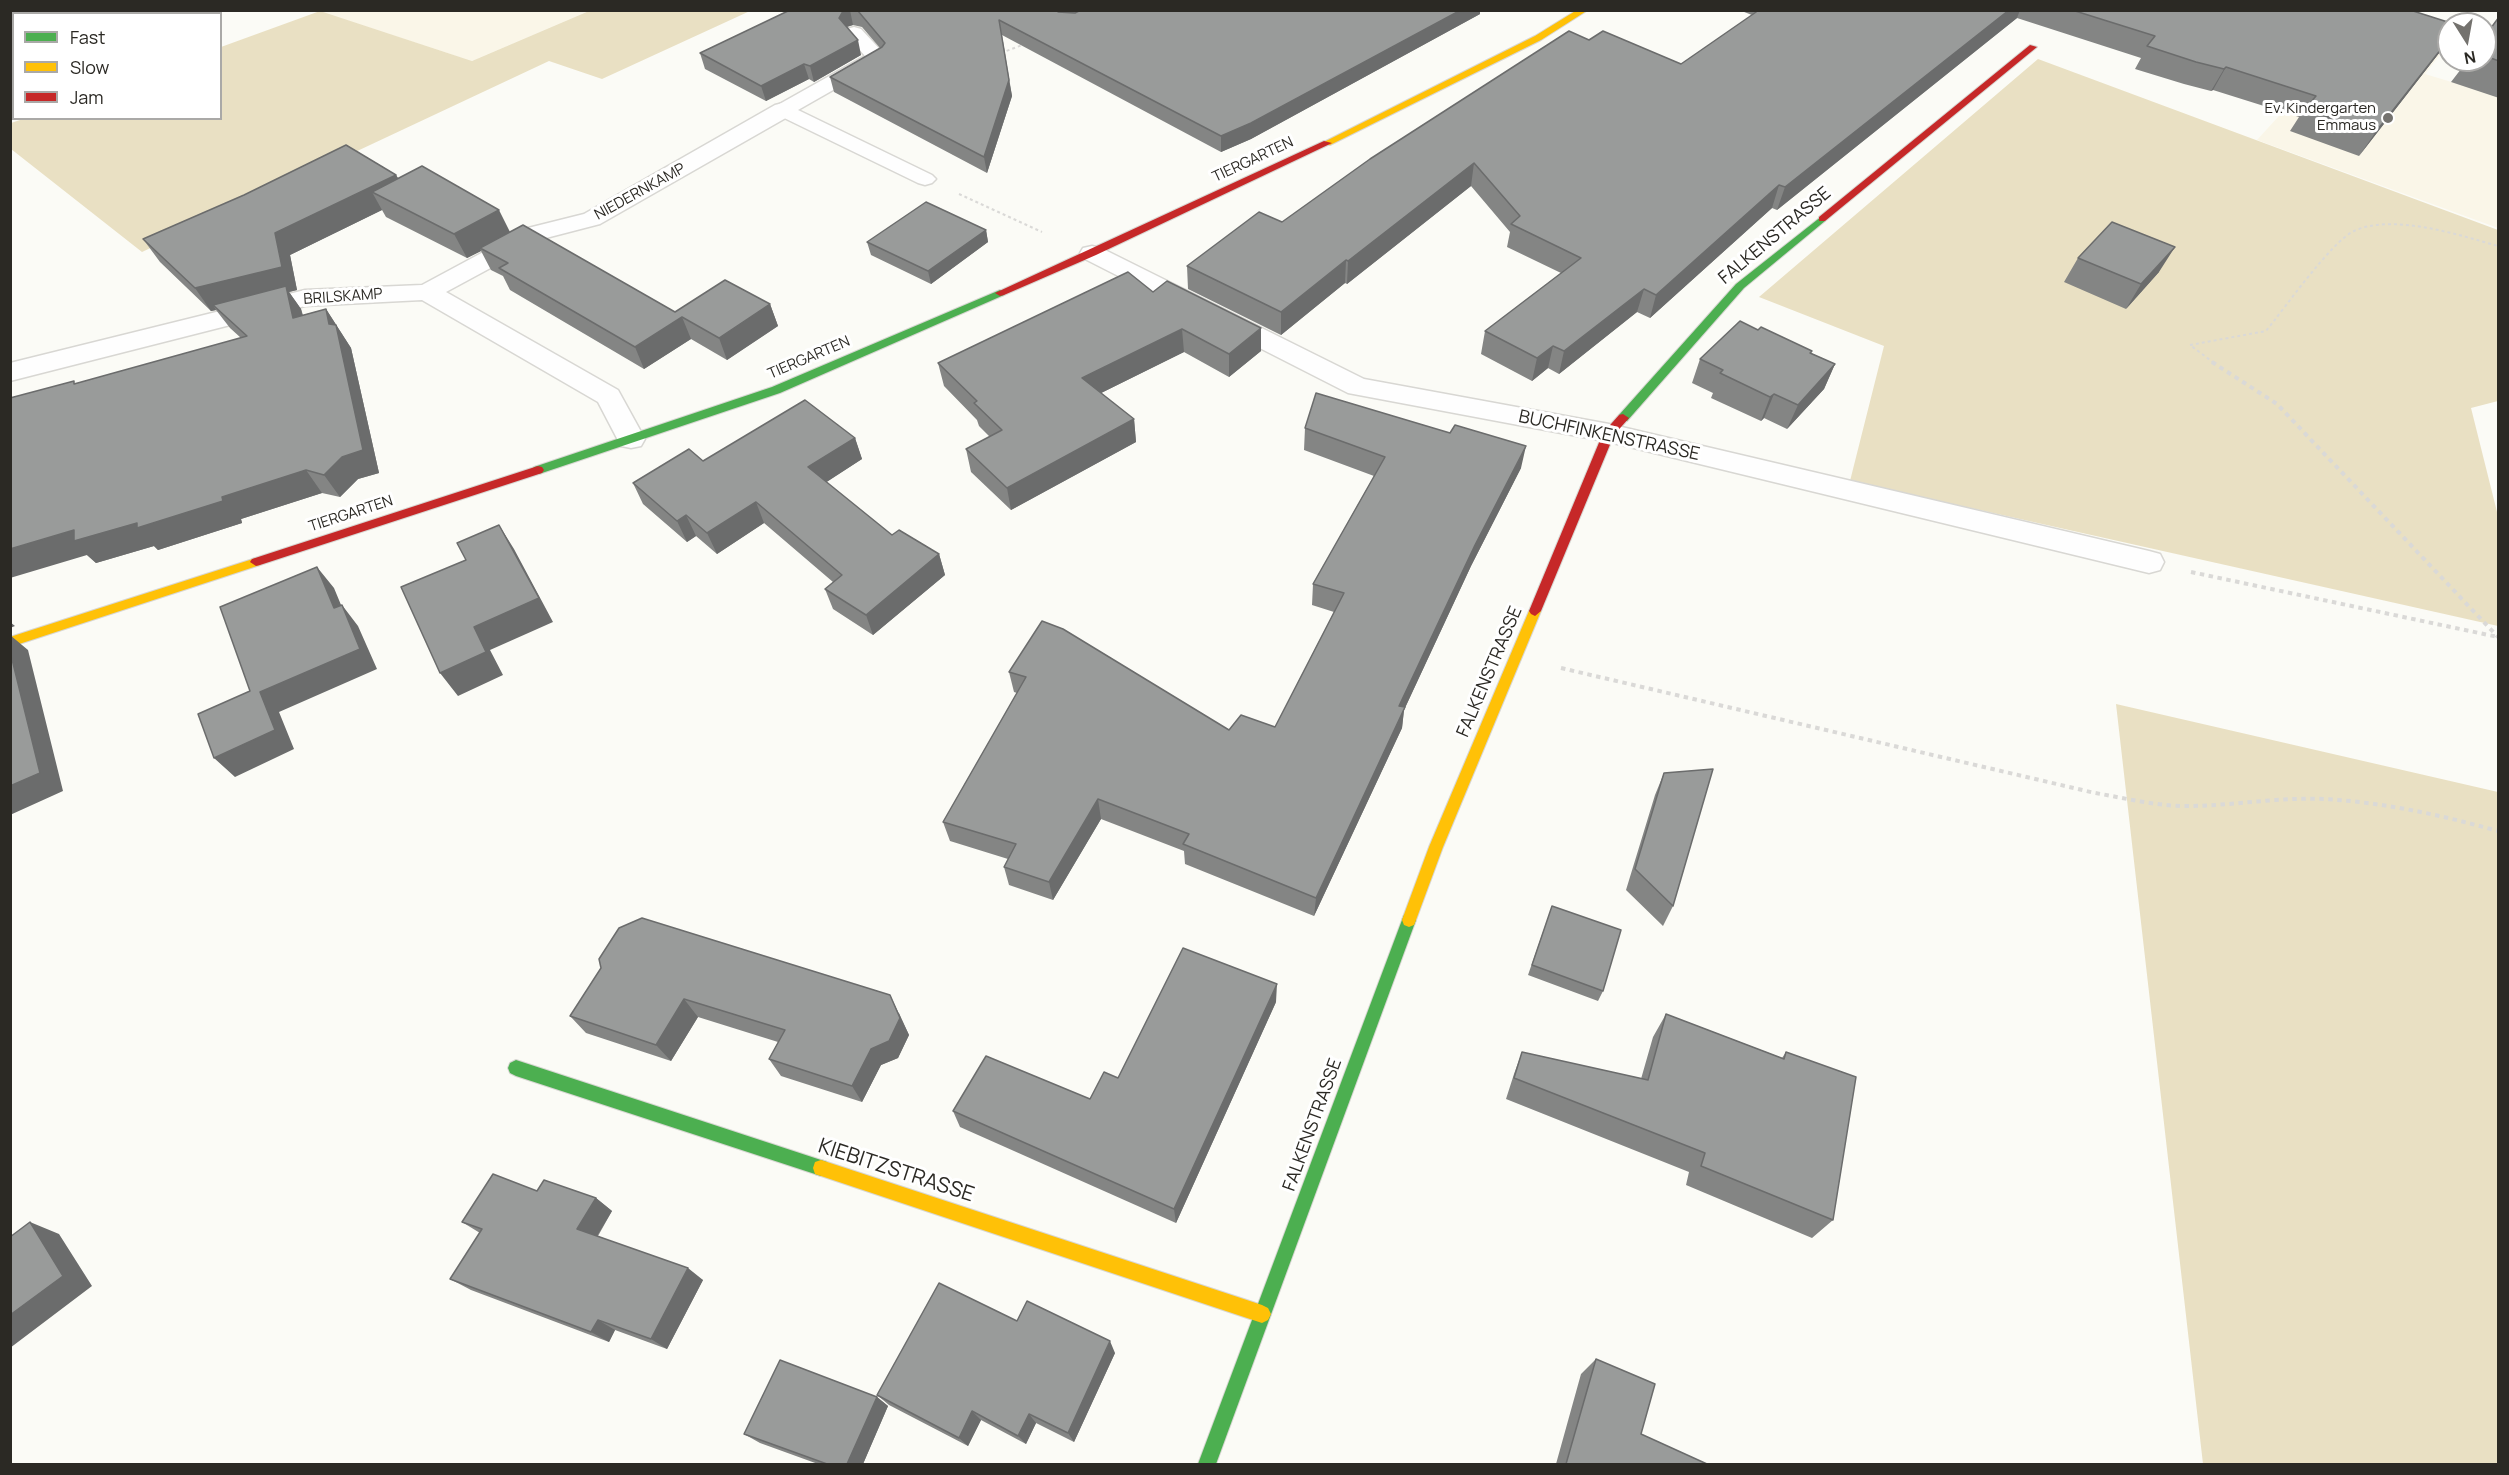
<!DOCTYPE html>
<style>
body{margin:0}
#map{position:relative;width:2509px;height:1475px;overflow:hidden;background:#fbfbf6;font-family:Manrope,sans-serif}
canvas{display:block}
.frame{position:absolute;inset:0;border:12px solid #2b2924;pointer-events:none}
.legend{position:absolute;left:12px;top:12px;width:210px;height:108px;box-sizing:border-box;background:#fff;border:2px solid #aaa9a7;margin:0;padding:8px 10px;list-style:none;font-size:18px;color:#2b2924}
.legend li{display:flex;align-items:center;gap:12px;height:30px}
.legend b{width:30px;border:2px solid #aaa9a7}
.north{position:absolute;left:2437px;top:12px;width:60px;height:60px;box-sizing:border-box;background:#fff;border:2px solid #aaa9a7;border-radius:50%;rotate:169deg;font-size:16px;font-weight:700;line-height:24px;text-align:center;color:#2b2924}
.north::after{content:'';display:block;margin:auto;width:21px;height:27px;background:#74726e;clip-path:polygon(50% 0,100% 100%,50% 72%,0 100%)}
</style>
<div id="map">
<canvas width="2509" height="1475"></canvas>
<div class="frame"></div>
<ul class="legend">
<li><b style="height:8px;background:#4caf50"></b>Fast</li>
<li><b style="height:8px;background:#ffc107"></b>Slow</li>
<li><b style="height:8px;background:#c62828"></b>Jam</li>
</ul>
<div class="north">N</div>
</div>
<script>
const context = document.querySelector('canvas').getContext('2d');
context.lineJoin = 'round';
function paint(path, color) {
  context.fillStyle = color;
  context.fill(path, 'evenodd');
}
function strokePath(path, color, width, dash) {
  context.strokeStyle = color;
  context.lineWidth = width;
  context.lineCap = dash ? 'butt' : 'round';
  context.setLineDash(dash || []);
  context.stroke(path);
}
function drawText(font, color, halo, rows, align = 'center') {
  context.font = font + ' Manrope,sans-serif';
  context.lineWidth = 6;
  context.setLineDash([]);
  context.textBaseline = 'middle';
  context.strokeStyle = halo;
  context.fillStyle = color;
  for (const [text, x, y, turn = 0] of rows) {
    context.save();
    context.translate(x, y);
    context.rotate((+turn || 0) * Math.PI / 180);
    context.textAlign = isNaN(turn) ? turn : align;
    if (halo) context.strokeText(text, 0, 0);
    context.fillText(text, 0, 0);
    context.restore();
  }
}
paint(new Path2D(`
 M 2201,10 L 2379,28 L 2445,48 L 2425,74 L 2498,96 L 2498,228 L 2257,140 L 2331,59 Z
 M 318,11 L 589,11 L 472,61 Z`), '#faf6e8');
paint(new Path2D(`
 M 320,11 L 472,61 L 589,11 L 750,11 L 602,79 L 549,61 L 142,252 L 11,149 L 11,123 L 23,119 L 220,118 L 221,47 Z
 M 2038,59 L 2498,230 L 2498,401 L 2471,408 L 2498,516 L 2498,626 L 1850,481 L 1884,346 L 1759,297 Z
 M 2116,704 L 2498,792 L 2498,1464 L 2203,1464 Z`), '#e9e0c3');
const lane = new Path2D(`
 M 854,27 L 861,29 L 887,57 L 884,61 L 798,110 L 932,175 L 936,179 L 932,183 L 925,185 L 918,183 L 776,114 L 773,110 L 776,106 L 865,56 L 845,33 L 847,29 Z`);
const street = new Path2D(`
 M 783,103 L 791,105 L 794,110 L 791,115 L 600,224 L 546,238 L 446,292 L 618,390 L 645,439 L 641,446 L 631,448 L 621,446 L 598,402 L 422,300 L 305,306 L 10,381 L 10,363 L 305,290 L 422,285 L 528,228 L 584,214 L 775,105 Z
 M 1092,246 L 1101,248 L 1364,379 L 1609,424 L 2149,551 L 2160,554 L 2164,562 L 2160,570 L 2149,573 L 1609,442 L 1348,393 L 1083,258 L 1080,253 L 1083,248 Z`);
const fast = new Path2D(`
 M 1822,216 L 1825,217 L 1825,221 L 1744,288 L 1627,421 L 1619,421 L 1619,415 L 1736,284 Z
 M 1000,290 L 1005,293 L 1004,295 L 780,393 L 542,473 L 538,474 L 532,470 L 534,467 L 772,387 Z
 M 1409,913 L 1414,915 L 1416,920 L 1216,1464 L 1198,1464 L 1402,920 L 1404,915 Z
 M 516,1060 L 821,1160 L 827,1162 L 829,1168 L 827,1174 L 821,1176 L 516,1076 L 510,1073 L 508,1068 L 510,1063 Z`);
const slow = new Path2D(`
 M 1577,10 L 1588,10 L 1541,40 L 1330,145 L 1322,143 L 1535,36 Z
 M 256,558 L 262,562 L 260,565 L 10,647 L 10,637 Z
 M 1535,606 L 1541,611 L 1443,847 L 1416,920 L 1414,925 L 1409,927 L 1404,925 L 1402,920 L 1429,847 L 1529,611 Z
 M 821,1160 L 1262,1305 L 1268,1308 L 1271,1314 L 1268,1320 L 1262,1323 L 815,1174 L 813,1168 L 815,1162 Z`);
const jam = new Path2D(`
 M 2030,45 L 2037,47 L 1825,221 L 1819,221 L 1819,217 Z
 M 1324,141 L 1332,143 L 1096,255 L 1004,295 L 1000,296 L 995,293 Z
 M 1623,414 L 1629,418 L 1614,435 L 1541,611 L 1535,616 L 1531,614 L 1529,611 L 1603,433 L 1619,415 Z
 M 538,466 L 542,467 L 544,470 L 542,473 L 260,565 L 256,566 L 250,562 L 252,559 Z`);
strokePath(lane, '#d8d7d3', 3);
strokePath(street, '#d8d7d3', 3);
strokePath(fast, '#d8d7d3', 2);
strokePath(slow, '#d8d7d3', 2);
strokePath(jam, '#d8d7d3', 2);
strokePath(new Path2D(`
 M 1001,53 L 1025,44
 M 959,194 L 1042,232
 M 2214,363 L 2190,345 L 2266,331 C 2284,309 2332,241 2354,231 C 2393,213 2459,235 2498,246`), '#dad9d7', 2, [3, 3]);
strokePath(new Path2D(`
 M 2212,362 L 2277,404 L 2498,637
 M 2191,572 L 2498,637
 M 1561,668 L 2095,793 C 2125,798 2155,806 2186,806 C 2231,806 2277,797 2323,799 C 2382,802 2441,815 2498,831`), '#dad9d7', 4, [4.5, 4.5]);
paint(lane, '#fefefe');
paint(street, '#fefefe');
paint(fast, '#4caf50');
paint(slow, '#ffc107');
paint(jam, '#c62828');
paint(new Path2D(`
 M 10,10 L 14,14 L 14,70 L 10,67 Z
 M 790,10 L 1074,10 L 1070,12 L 1480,14 L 1251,139 L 1221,152 L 1002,35 L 1012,96 L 987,173 L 834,92 L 830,77 L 880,48 L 862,27 L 853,25 L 847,27 L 861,55 L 814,82 L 809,79 L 766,101 L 705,69 L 700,53 Z
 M 1739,10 L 2410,10 L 2449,24 L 2449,40 L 2359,156 L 2290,131 L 2299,117 L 2213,90 L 2211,91 L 2184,84 L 2135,69 L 2141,58 L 2017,18 L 1777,210 L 1772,208 L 1650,318 L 1637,312 L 1559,374 L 1548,368 L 1532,381 L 1481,354 L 1485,331 L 1561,273 L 1507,247 L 1510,232 L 1471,186 L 1347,284 L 1345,283 L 1281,335 L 1188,289 L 1187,266 L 1282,222 L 1589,40 L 1681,64 L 1752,15 Z
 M 2499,17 L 2499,98 L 2451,82 L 2468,60 L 2485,60 L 2485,36 Z
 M 396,175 L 398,178 L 675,312 L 770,304 L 778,326 L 727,360 L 691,339 L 644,369 L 510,290 L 503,276 L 491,270 L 481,251 L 467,258 L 386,217 L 382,210 L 290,255 L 297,290 L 289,292 L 301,309 L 303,315 L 326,309 L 351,348 L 379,473 L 358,479 L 340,497 L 322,493 L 241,519 L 242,523 L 158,550 L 154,546 L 96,563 L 87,555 L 241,338 L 230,328 L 216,310 L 211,311 L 160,262 L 143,239 Z
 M 986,230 L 988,242 L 931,284 L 871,255 L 867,242 Z
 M 2078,258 L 2159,272 L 2126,309 L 2064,282 Z
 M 1153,292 L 1261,351 L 1229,377 L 1184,352 L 1101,393 L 1134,419 L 1136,442 L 1011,510 L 971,472 L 966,449 L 990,437 L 979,426 L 977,420 L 944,386 L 938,363 Z
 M 1758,330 L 1812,351 L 1811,353 L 1835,364 L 1824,389 L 1787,429 L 1764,418 L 1761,421 L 1711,398 L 1713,393 L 1692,383 L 1700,359 Z
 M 1305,428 L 1521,468 L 1471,566 L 1404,710 L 1402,728 L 1314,916 L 1185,864 L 1184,851 L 1101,819 L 1053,900 L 1009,885 L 1004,867 L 1008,859 L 950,841 L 943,822 L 1017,693 L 1014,692 L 1009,672 L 1229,730 L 1275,727 L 1334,612 L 1312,605 L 1313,584 L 1374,476 L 1304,450 Z
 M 855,438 L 862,459 L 826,482 L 892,535 L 939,554 L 945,575 L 873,635 L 833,609 L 825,589 L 833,582 L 764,523 L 717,554 L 696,536 L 687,542 L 643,504 L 633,483 L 703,461 Z
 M 1664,773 L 1673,906 L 1663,926 L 1626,890 L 1655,795 Z
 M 1552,906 L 1603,991 L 1598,1001 L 1528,975 Z
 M 601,968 L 899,1013 L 909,1035 L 898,1058 L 881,1065 L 862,1102 L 781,1076 L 769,1059 L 778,1042 L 698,1017 L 671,1061 L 586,1033 L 570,1016 Z
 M 1276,1002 L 1176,1223 L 960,1127 L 953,1111 L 1090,1099 L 1118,1078 Z
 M 1666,1014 L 1782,1058 L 1786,1052 L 1833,1220 L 1812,1238 L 1686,1185 L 1689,1172 L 1506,1099 L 1514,1074 L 1522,1052 L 1641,1079 L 1653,1037 Z
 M 537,1191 L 596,1198 L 612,1211 L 598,1236 L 703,1280 L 667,1349 L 615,1330 L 609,1342 L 471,1290 L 450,1279 L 480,1233 L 462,1222 Z
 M 1017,1321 L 1115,1353 L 1074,1442 L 1036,1423 L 1026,1444 L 981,1420 L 968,1446 L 889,1405 L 877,1395 Z
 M 1596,1359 L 1641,1434 L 1707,1464 L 1556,1464 L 1581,1374 Z
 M 877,1397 L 888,1406 L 863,1464 L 818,1464 L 760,1443 L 744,1434 Z`), '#848584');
paint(new Path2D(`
 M 93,10 L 95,14 L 85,14 Z
 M 846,10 L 850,10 L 853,25 L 846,27 L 839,18 L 843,11 Z
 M 1055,10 L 1074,10 L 1060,17 Z
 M 1461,10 L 1480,10 L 1480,14 L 1251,139 L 1221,152 L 1221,136 Z
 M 2009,10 L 2020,10 L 2017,18 L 1777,210 L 1785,187 Z
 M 2449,39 L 2443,48 L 2359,156 L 2375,133 Z
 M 858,40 L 861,55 L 814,82 L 810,66 Z
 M 804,64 L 809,79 L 766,101 L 761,86 Z
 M 2226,67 L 2213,90 L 2211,91 L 2224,69 Z
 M 1009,80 L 1012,96 L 987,173 L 984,157 Z
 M 1474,163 L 1471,186 L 1347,284 L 1348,261 Z
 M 396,175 L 409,197 L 372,192 L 382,210 L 290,255 L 297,290 L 289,292 L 301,309 L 308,341 L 213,305 L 216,310 L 211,311 L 195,288 L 275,233 Z
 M 1779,185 L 1772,208 L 1650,318 L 1656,295 Z
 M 499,210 L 511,234 L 480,248 L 481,251 L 467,258 L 454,234 Z
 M 986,230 L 988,242 L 931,284 L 928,271 Z
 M 2175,247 L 2159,272 L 2126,309 L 2141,284 Z
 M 1346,260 L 1345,283 L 1281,335 L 1281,312 Z
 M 1644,289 L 1637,312 L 1559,374 L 1564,351 Z
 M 770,304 L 778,326 L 727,360 L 719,338 Z
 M 326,309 L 351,348 L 379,473 L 358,479 L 340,497 L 324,475 L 329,324 Z
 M 682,317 L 691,339 L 644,369 L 635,347 Z
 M 1261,328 L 1261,351 L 1229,377 L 1229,354 Z
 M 1182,329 L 1184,352 L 1085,401 L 1082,378 Z
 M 1553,346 L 1548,368 L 1532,381 L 1537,358 Z
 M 1835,364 L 1824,389 L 1787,429 L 1798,405 Z
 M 1774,394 L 1764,418 L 1761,421 L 1770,397 Z
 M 1134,419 L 1136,442 L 1011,510 L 1007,488 Z
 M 855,438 L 862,459 L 816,489 L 808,467 Z
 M 1526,446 L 1521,468 L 1471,566 L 1404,710 L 1402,728 L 1314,916 L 1316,898 L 1399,706 L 1475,545 Z
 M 306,470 L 322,493 L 241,519 L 242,523 L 158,550 L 154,546 L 96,563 L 87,555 L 10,578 L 10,549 L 74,530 L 222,497 Z
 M 756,502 L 764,523 L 717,554 L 707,533 Z
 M 686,515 L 696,536 L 687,542 L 677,521 Z
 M 499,525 L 514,549 L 553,622 L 490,650 L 503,675 L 458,696 L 440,673 L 474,627 Z
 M 939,554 L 945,575 L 873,635 L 866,615 Z
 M 317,567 L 334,588 L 351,629 L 334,608 Z
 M 342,605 L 358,626 L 377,669 L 279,712 L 294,749 L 235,777 L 214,758 L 260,692 Z
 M 10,622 L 15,626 L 10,628 Z
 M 10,635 L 28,650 L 63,791 L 10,815 Z
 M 1098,799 L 1101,819 L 1053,900 L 1049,882 Z
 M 1277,984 L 1276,1002 L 1176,1223 L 1174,1209 Z
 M 890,995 L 909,1035 L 898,1058 L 881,1065 L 862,1102 L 852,1086 Z
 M 684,999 L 698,1017 L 671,1061 L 656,1045 Z
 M 596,1198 L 612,1211 L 594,1241 L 577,1229 Z
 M 30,1222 L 59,1234 L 92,1286 L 10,1348 L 10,1315 Z
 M 688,1268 L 703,1280 L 667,1349 L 651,1339 Z
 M 598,1320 L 615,1330 L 609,1342 L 591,1332 Z
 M 1110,1341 L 1115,1353 L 1074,1442 L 1068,1433 Z
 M 877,1397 L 888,1406 L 863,1464 L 847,1464 Z
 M 972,1411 L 981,1420 L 968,1446 L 959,1438 Z
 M 1029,1414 L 1036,1423 L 1026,1444 L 1018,1436 Z`), '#6b6c6c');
const building = new Path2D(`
 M 10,10 L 93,10 L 85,14 L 14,14 L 14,42 L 11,44 L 10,44 Z
 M 790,10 L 846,10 L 843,11 L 839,18 L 858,40 L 810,66 L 804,64 L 761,86 L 700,53 Z
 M 854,10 L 1057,10 L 1058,12 L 1075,13 L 1081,10 L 1461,10 L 1251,123 L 1221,136 L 999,20 L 1009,80 L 984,157 L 830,77 L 882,47 L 885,43 L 858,11 Z
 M 1759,10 L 2009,10 L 1785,187 L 1779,185 L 1656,295 L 1644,289 L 1564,351 L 1553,346 L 1537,358 L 1485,331 L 1581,258 L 1511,224 L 1520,216 L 1474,163 L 1348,261 L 1346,260 L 1281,312 L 1187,266 L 1259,212 L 1282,222 L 1370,159 L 1569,31 L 1589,40 L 1603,31 L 1681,64 Z
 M 2072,10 L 2410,10 L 2454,24 L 2449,24 L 2449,39 L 2375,133 L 2305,109 L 2316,96 L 2226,67 L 2224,69 L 2196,62 L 2147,46 L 2155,36 Z
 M 2499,17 L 2499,61 L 2485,56 L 2485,36 Z
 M 346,145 L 396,175 L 275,233 L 282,267 L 195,288 L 143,239 L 244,195 Z
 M 422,166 L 499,210 L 454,234 L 372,192 Z
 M 926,202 L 986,230 L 928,271 L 867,242 Z
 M 2112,222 L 2175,247 L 2141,284 L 2078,258 Z
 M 523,225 L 675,312 L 725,280 L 770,304 L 719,338 L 682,317 L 635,347 L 499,268 L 508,263 L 480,248 Z
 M 1128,272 L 1153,292 L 1167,281 L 1261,328 L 1229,354 L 1182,329 L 1082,378 L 1134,419 L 1007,488 L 966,449 L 1002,430 L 974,403 L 977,401 L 938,363 Z
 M 286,286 L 293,318 L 326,309 L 329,324 L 336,325 L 363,450 L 342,457 L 324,475 L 306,470 L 222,497 L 223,501 L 137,528 L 137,523 L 74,541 L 74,530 L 10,549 L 10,398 L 74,381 L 74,384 L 247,336 L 213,305 Z
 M 1740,321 L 1758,330 L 1761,327 L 1812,351 L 1810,353 L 1835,364 L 1798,405 L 1774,394 L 1770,397 L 1720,373 L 1723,370 L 1700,359 Z
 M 1316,393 L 1450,433 L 1455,425 L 1526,446 L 1475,545 L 1399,706 L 1405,707 L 1316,898 L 1183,844 L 1189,834 L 1098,799 L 1049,882 L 1004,867 L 1016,844 L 943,822 L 1026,677 L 1009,672 L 1042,621 L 1063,629 L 1229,730 L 1241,715 L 1275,727 L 1344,593 L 1313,584 L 1385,457 L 1305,428 Z
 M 805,400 L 855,438 L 808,467 L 892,535 L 899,530 L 939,554 L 866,615 L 825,589 L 842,575 L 756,502 L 707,533 L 686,515 L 677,521 L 633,483 L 689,449 L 703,461 Z
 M 499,525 L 539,598 L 474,627 L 486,652 L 440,673 L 401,587 L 466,560 L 457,543 Z
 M 317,567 L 334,608 L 342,605 L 360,649 L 260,692 L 275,730 L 214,758 L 198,714 L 250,691 L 220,607 Z
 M 10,651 L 40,773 L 10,786 Z
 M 1713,769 L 1673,906 L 1635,869 L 1664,773 Z
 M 1552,906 L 1621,930 L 1603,991 L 1532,965 Z
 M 642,918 L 890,995 L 900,1018 L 889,1041 L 871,1049 L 852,1086 L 769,1059 L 785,1030 L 684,999 L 656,1045 L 570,1016 L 601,968 L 599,959 L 619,928 Z
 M 1183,948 L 1277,984 L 1174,1209 L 953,1111 L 986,1056 L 1090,1099 L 1104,1072 L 1118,1078 Z
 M 1666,1014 L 1784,1059 L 1786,1052 L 1856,1077 L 1833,1220 L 1701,1166 L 1705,1153 L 1514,1078 L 1522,1052 L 1648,1080 Z
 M 493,1174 L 537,1191 L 544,1180 L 596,1198 L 577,1229 L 688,1268 L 651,1339 L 598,1320 L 591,1332 L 450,1279 L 482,1229 L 462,1222 Z
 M 30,1222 L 63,1276 L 10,1315 L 10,1237 Z
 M 939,1283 L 1017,1321 L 1027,1301 L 1110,1341 L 1068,1433 L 1029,1414 L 1018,1436 L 972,1411 L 959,1438 L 877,1395 Z
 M 1596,1359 L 1655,1384 L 1641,1434 L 1707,1464 L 1566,1464 Z
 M 780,1360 L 877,1397 L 847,1464 L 827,1464 L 744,1434 Z`);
paint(building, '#999b9a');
strokePath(building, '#6b6c6c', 1.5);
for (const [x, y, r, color] of [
 [2388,118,6,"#74726e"]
]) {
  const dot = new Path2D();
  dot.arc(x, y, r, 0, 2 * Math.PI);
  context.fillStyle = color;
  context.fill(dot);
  strokePath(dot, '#fff', 2);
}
drawText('15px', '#2b2924', '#fff', [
 ["Ev. Kindergarten",2376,109],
 ["Emmaus",2376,126]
], 'right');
drawText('15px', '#2b2924', '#fff', [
 ["TIERGARTEN",1253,160,-25],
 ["NIEDERNKAMP",640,192,-29],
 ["BRILSKAMP",343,297,-4],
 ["TIERGARTEN",809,358,-23],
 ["TIERGARTEN",351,514,-18]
]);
drawText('18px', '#2b2924', '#fff', [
 ["FALKENSTRASSE",1775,236,-40],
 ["BUCHFINKENSTRASSE",1609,436,12],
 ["FALKENSTRASSE",1490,672,-67],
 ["FALKENSTRASSE",1313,1125,-70]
]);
drawText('21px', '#2b2924', '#fff', [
 ["KIEBITZSTRASSE",896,1171,18]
]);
</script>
